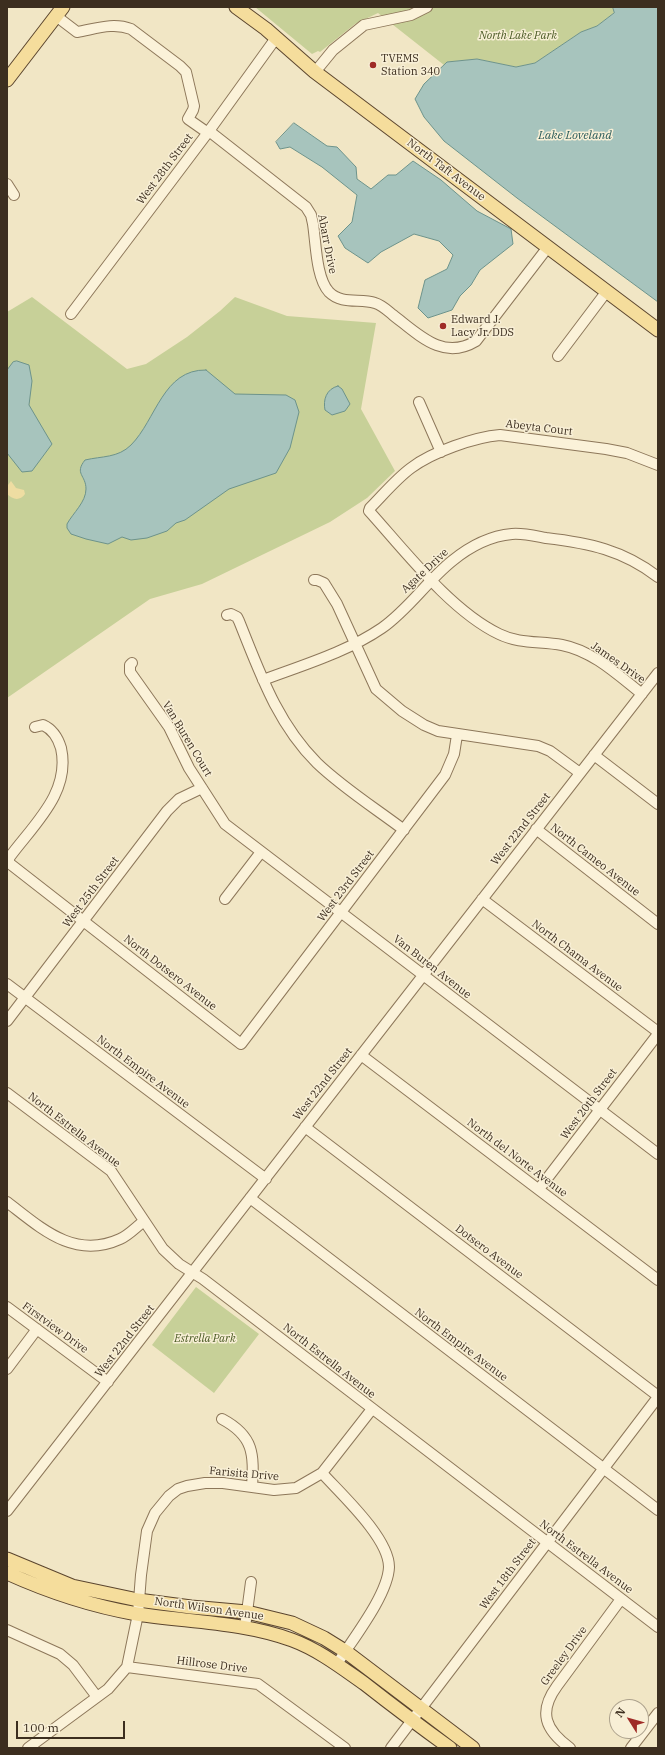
<!DOCTYPE html>
<style>
body{margin:0}
#map{position:relative;width:665px;height:1755px;overflow:hidden;background:#f1e6c5;font-family:"IBM Plex Serif",serif}
canvas{display:block}
.frame{position:absolute;inset:0;border:8px solid #3c2e1f;pointer-events:none}
.north{position:absolute;left:609px;top:1699px;width:40px;height:40px;box-sizing:border-box;background:#f8efd6;border:1px solid #ada28d;border-radius:50%;rotate:307deg;font-size:11px;font-weight:700;line-height:16px;text-align:center;color:#3c2e1f}
.north::after{content:'';display:block;margin:auto;width:14px;height:18px;background:#9f2b27;clip-path:polygon(50% 0,100% 100%,50% 72%,0 100%)}
.scale{position:absolute;left:16px;top:1721px;width:109px;height:18px;box-sizing:border-box;border:2px solid #3c2e1f;border-top:0;padding-left:5px;font-size:12px;line-height:14px;white-space:nowrap;color:#3c2e1f;-webkit-text-stroke:3px #f8efd6;paint-order:stroke}
</style>
<div id="map">
<canvas width="665" height="1755"></canvas>
<div class="frame"></div>
<div class="north">N</div>
<div class="scale">100 m</div>
</div>
<script>
const context = document.querySelector('canvas').getContext('2d');
context.lineJoin = 'round';
function paint(path, color) {
  context.fillStyle = color;
  context.fill(path, 'evenodd');
}
function strokePath(path, color, width, dash) {
  context.strokeStyle = color;
  context.lineWidth = width;
  context.lineCap = dash ? 'butt' : 'round';
  context.setLineDash(dash || []);
  context.stroke(path);
}
function drawText(font, color, halo, rows, align = 'center') {
  context.font = font + ' "IBM Plex Serif",serif';
  context.lineWidth = 3;
  context.setLineDash([]);
  context.textBaseline = 'middle';
  context.strokeStyle = halo;
  context.fillStyle = color;
  for (const [text, x, y, turn = 0] of rows) {
    context.save();
    context.translate(x, y);
    context.rotate((+turn || 0) * Math.PI / 180);
    context.textAlign = isNaN(turn) ? turn : align;
    if (halo) context.strokeText(text, 0, 0);
    context.fillText(text, 0, 0);
    context.restore();
  }
}
paint(new Path2D(`
 M 255,7 L 613,7 L 614,13 L 597,26 L 581,32 L 535,63 L 516,67 L 477,59 L 447,62 L 444,65 L 378,13 L 355,24 L 320,52 L 318,51 L 312,54 Z
 M 32,297 L 127,369 L 146,364 L 187,337 L 220,311 L 235,297 L 287,316 L 376,323 L 361,409 L 395,471 L 367,498 L 330,522 L 202,584 L 150,599 L 7,698 L 7,312 Z
 M 196,1287 L 259,1334 L 214,1393 L 152,1345 Z`), '#c7d098');
paint(new Path2D(`
 M 11,481 L 16,488 L 24,490 L 25,494 C 20,501 13,500 7,494 L 8,485 Z`), '#eedda2');
const water = new Path2D(`
 M 613,7 L 658,7 L 658,302 L 517,198 L 444,141 L 424,117 L 415,99 L 424,84 L 447,62 L 477,59 L 516,67 L 535,63 L 581,32 L 597,26 L 614,13 Z
 M 294,123 L 327,146 L 337,147 L 356,167 L 357,179 L 371,189 L 388,175 L 396,175 L 413,161 L 441,180 L 477,211 L 511,229 L 513,244 L 480,270 L 471,285 L 460,296 L 452,310 L 428,318 L 418,308 L 425,280 L 447,269 L 453,255 L 439,241 L 414,234 L 381,252 L 368,263 L 345,248 L 338,236 L 352,222 L 357,195 L 322,167 L 290,147 L 280,149 L 276,142 Z
 M 17,361 L 29,365 L 32,381 L 29,405 L 52,444 L 32,471 L 22,472 L 7,453 L 7,370 L 13,362 Z
 M 206,370 L 235,394 L 286,395 L 295,400 L 299,412 L 290,448 L 276,473 L 229,489 L 185,520 L 176,523 L 167,531 L 147,538 L 131,540 L 122,537 L 108,544 L 86,539 L 71,534 L 67,528 L 67,524 C 73,513 86,502 86,489 C 86,475 74,474 85,460 C 102,456 118,458 131,445 C 156,420 163,369 206,370 Z
 M 338,386 L 342,389 L 350,404 L 345,411 L 332,415 L 325,410 C 323,400 326,389 338,386 Z`);
paint(water, '#a7c4bd');
strokePath(water, '#6d938b', 1);
const minor = new Path2D(`
 M 56,16 L 77,32 C 95,29 113,22 131,29 L 180,66 L 186,72 L 194,106 L 193,110 L 188,119 L 208,133
 M 315,72 L 333,50 L 364,25 L 411,15 L 427,7
 M 209,131 L 306,207 L 311,215 L 313,224 C 316,243 316,278 329,292 C 342,305 360,298 375,303 C 382,305 388,311 393,315 C 419,335 443,361 476,341 L 548,247
 M 7,184 L 14,195
 M 71,314 L 209,131 L 276,38
 M 558,356 L 607,291
 M 419,402 L 441,452
 M 314,580 L 317,580 L 324,583 L 337,604 L 376,689 L 402,711 L 424,725 L 438,731 L 538,746 L 550,751 L 580,773
 M 227,615 L 231,614 L 237,617 L 239,621 C 260,673 277,723 317,763 C 343,788 375,808 404,830
 M 132,663 L 130,665 L 130,672 L 169,727 L 189,768 L 225,824 L 658,1154
 M 263,680 C 303,665 347,652 382,628 C 409,609 427,581 452,561 C 469,547 490,536 512,534 C 523,533 535,536 546,538 C 589,543 623,550 658,577
 M 642,694 C 618,675 593,651 562,645 C 540,641 519,644 499,634 C 451,611 405,551 369,511 L 370,508 C 383,495 396,479 411,468 C 432,452 475,437 500,435 L 606,449 L 627,453 L 658,465
 M 35,727 L 43,725 C 52,729 58,738 61,748 C 71,793 33,825 9,858 L 9,863 L 241,1044 L 445,775 L 454,754 L 457,735
 M 594,755 L 658,804
 M 536,829 L 658,924
 M 225,899 L 261,852
 M 482,899 L 658,1032
 M 7,984 L 266,1179
 M 7,1021 L 167,811 L 179,799 L 202,788
 M 361,1055 L 658,1280
 M 7,1093 L 111,1171 L 163,1249 L 179,1264 L 203,1279 L 658,1627
 M 305,1127 L 658,1396
 M 539,1189 L 658,1034
 M 250,1198 L 658,1510
 M 7,1202 C 41,1228 74,1260 120,1239 C 129,1235 136,1227 144,1221
 M 7,1307 L 108,1382
 M 7,1369 L 37,1329
 M 222,1419 C 254,1436 254,1454 252,1487
 M 322,1473 C 341,1494 389,1538 389,1567 C 388,1595 352,1640 337,1664
 M 7,1511 L 658,673
 M 245,1627 L 251,1582
 M 7,1630 L 60,1654 L 73,1665 L 97,1697
 M 127,1667 L 258,1684 L 345,1748
 M 28,1748 L 108,1689 L 127,1667 L 138,1614 L 141,1575 L 147,1531 L 155,1513 L 169,1496 L 178,1489 L 187,1486 L 205,1483 L 223,1483 L 274,1490 L 296,1488 L 322,1473 L 372,1409
 M 391,1748 L 658,1397
 M 570,1748 C 545,1730 538,1712 557,1686 L 621,1599
 M 631,1748 L 658,1713`);
const major = new Path2D(`
 M 236,7 L 266,29 L 315,72 L 658,330
 M 7,80 L 63,7
 M 7,1559 L 72,1586 L 138,1600 L 191,1607 L 247,1612 L 292,1623 L 324,1638 L 345,1651 L 473,1748
 M 7,1573 C 49,1592 91,1606 137,1614 C 189,1622 242,1622 292,1640 C 319,1650 342,1668 365,1684 C 393,1706 421,1727 450,1748`);
strokePath(minor, '#8d775a', 12);
strokePath(major, '#5b452e', 15);
strokePath(minor, '#fbf2d9', 10);
strokePath(major, '#f5dd9c', 13);
for (const [x, y, r, color] of [
 [373,65,4,"#9f2b27"],
 [443,326,4,"#9f2b27"]
]) {
  const dot = new Path2D();
  dot.arc(x, y, r, 0, 2 * Math.PI);
  context.fillStyle = color;
  context.fill(dot);
  strokePath(dot, '#f8efd6', 1.5);
}
drawText('italic 11px', '#4a5a24', '#f8efd6', [
 ["North Lake Park",518,36],
 ["Estrella Park",205,1339]
]);
drawText('11px', '#3c2e1f', '#f8efd6', [
 ["TVEMS",381,59],
 ["Station 340",381,72],
 ["Edward J.",451,320],
 ["Lacy Jr. DDS",451,333]
], 'left');
drawText('11px', '#3c2e1f', '#f8efd6', [
 ["West 28th Street",165,169,-53],
 ["North Taft Avenue",446,170,37],
 ["Abarr Drive",327,244,79],
 ["Abeyta Court",539,428,7],
 ["Agate Drive",425,571,-43],
 ["James Drive",618,663,35],
 ["Van Buren Court",187,739,59],
 ["West 22nd Street",521,829,-52],
 ["North Cameo Avenue",595,860,38],
 ["West 23rd Street",346,886,-53],
 ["West 25th Street",91,892,-53],
 ["North Chama Avenue",577,956,37],
 ["Van Buren Avenue",432,967,38],
 ["North Dotsero Avenue",170,973,38],
 ["North Empire Avenue",143,1072,37],
 ["West 22nd Street",323,1084,-52],
 ["West 20th Street",589,1104,-53],
 ["North Estrella Avenue",74,1130,38],
 ["North del Norte Avenue",517,1158,37],
 ["Dotsero Avenue",489,1252,37],
 ["Firstview Drive",55,1328,36],
 ["West 22nd Street",125,1341,-52],
 ["North Empire Avenue",461,1345,37],
 ["North Estrella Avenue",329,1361,38],
 ["Farisita Drive",244,1474,5],
 ["North Estrella Avenue",586,1557,37],
 ["West 18th Street",508,1574,-53],
 ["North Wilson Avenue",209,1609,8],
 ["Greeley Drive",564,1656,-54],
 ["Hillrose Drive",212,1665,7]
]);
drawText('italic 12px', '#2d5d5c', '#f8efd6', [
 ["Lake Loveland",575,136]
]);
</script>
